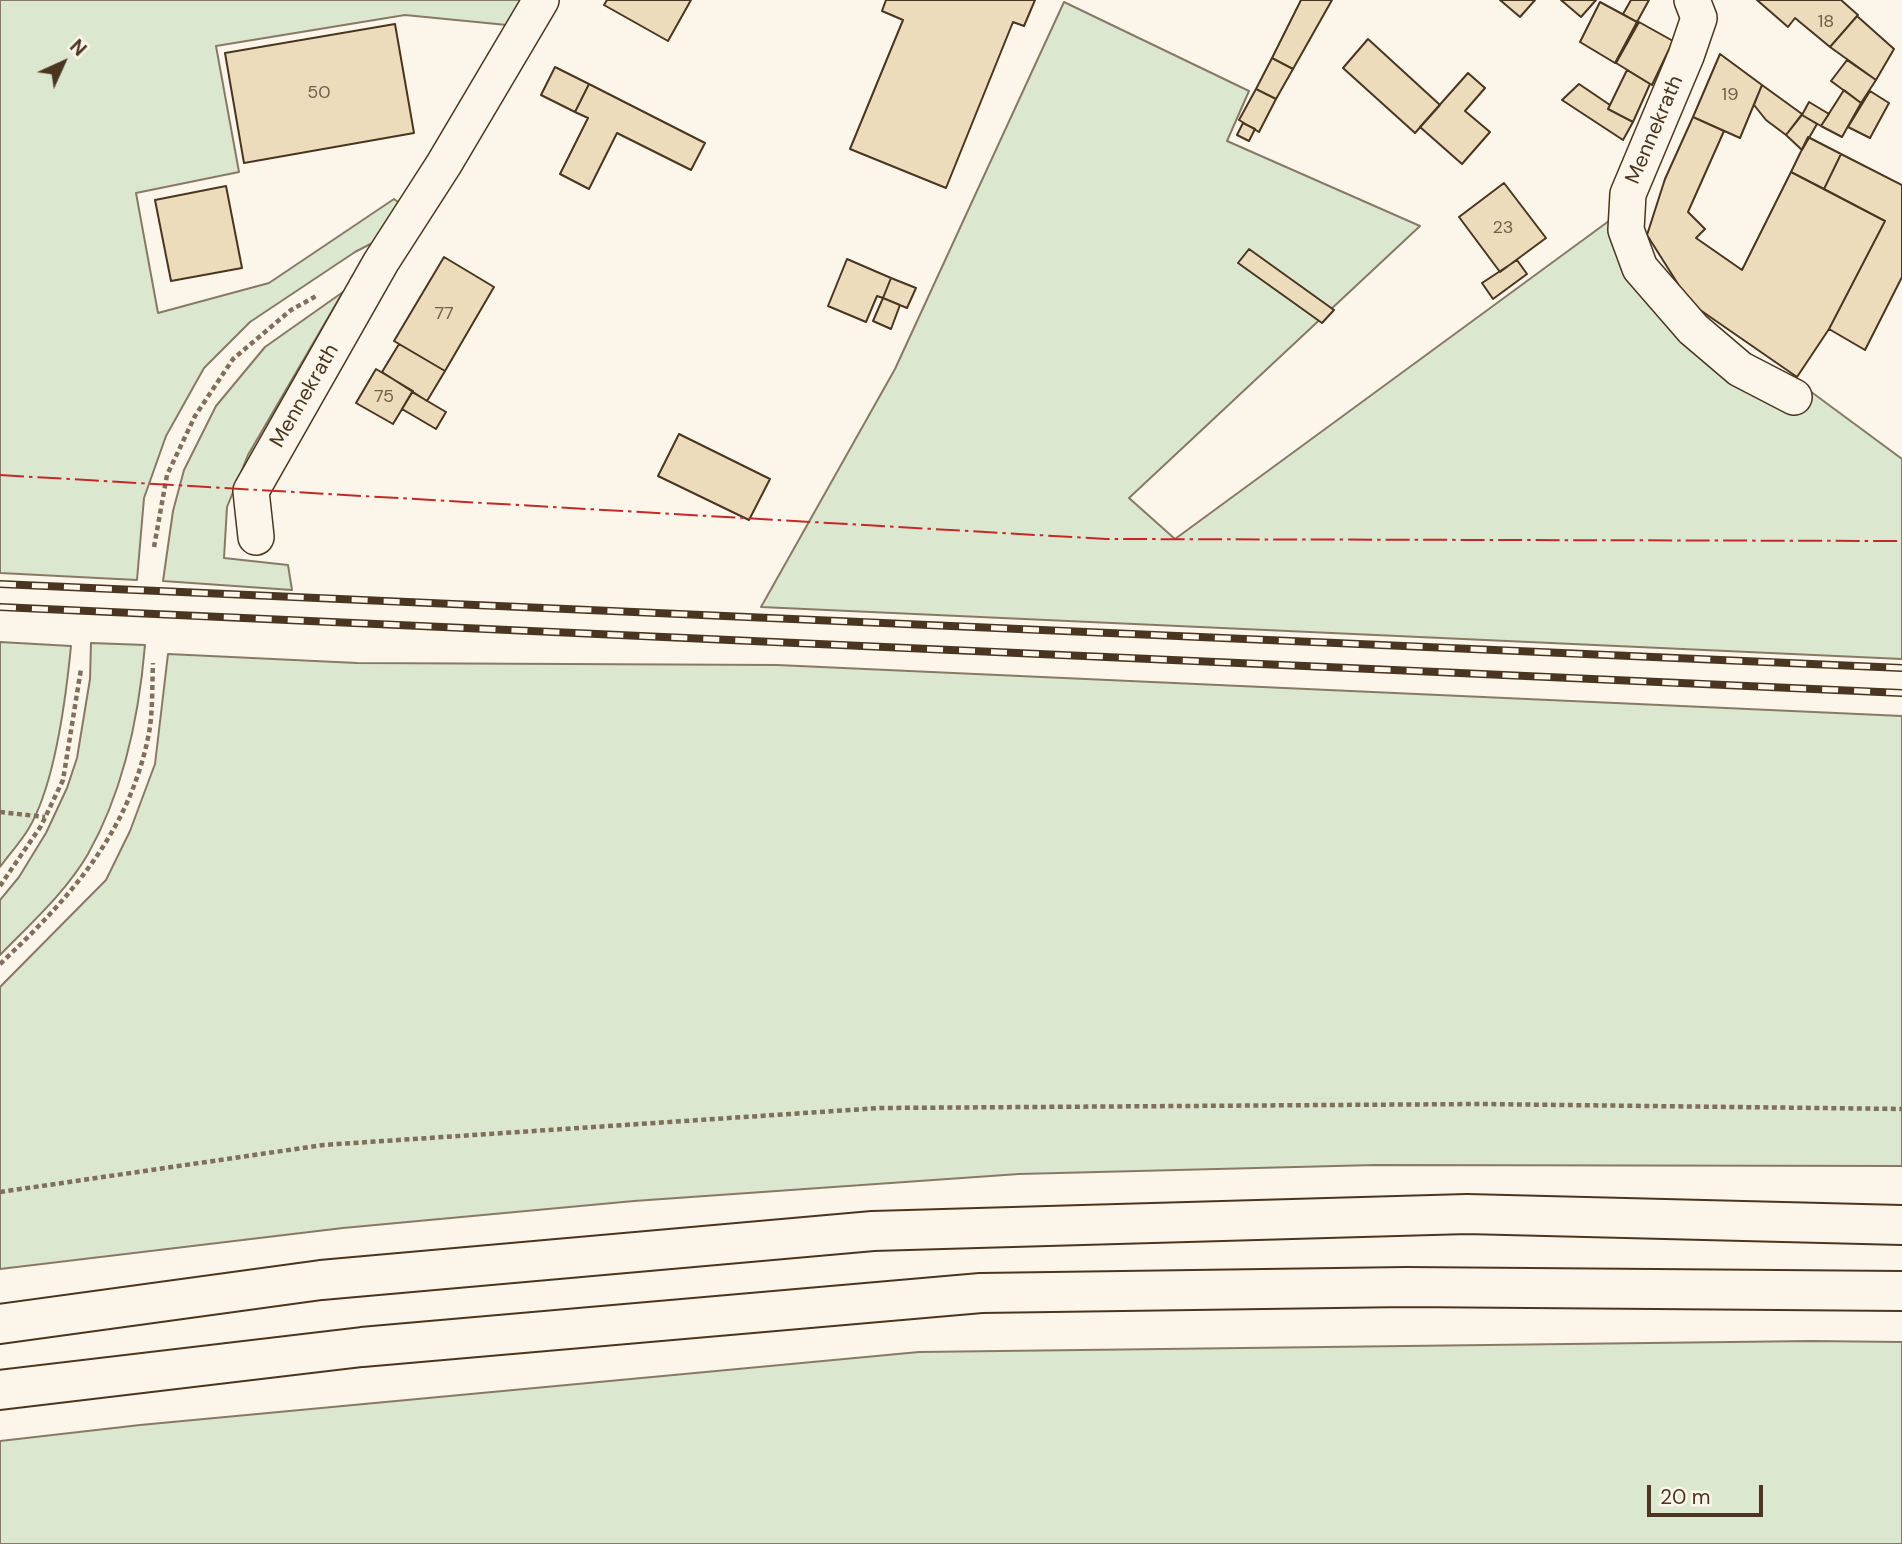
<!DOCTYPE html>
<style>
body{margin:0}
#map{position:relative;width:1902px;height:1544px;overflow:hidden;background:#fbf6e9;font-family:"DM Sans",sans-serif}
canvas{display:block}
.north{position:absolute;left:28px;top:28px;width:70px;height:70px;-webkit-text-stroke:5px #fbf6e9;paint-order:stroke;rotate:45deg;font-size:19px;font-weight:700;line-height:28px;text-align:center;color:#4a3520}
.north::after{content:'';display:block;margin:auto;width:24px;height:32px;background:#4a3520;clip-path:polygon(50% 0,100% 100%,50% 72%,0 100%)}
.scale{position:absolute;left:1647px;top:1485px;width:116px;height:32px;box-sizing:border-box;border:4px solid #4a3520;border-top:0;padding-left:9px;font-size:21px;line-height:24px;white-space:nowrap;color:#4a3520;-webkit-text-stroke:5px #fbf6e9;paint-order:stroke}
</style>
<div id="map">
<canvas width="1902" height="1544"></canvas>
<div class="north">N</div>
<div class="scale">20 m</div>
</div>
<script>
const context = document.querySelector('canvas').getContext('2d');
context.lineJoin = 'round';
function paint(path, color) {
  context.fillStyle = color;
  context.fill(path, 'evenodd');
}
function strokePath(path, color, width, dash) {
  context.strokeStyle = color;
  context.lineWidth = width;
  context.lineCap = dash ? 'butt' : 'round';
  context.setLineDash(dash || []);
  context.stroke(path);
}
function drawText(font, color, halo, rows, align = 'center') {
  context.font = font + ' "DM Sans",sans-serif';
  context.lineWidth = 5;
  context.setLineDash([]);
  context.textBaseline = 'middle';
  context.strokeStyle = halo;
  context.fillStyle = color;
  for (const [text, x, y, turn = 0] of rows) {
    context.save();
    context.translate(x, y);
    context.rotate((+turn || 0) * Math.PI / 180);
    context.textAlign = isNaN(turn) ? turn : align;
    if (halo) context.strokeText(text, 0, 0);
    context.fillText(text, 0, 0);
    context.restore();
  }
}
const green = new Path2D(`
 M 0,0 L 523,0 L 507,25 L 405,15 L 216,46 L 239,172 L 136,193 L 158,313 L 269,283 L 394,199 L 403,206 L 384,237 L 355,252 L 250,322 L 204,368 L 166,436 L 144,498 L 137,580 L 0,573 Z
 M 1064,2 L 1249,91 L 1227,141 L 1420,226 L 1129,498 L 1175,539 L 1613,218 L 1788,408 L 1810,391 L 1902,459 L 1902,659 L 761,607 L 895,369 Z
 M 343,292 L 248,455 L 227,507 L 224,558 L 288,565 L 292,590 L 163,581 L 173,511 L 184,470 L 216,406 L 265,347 Z
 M 0,642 L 71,646 C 66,697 55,784 29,828 C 21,842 9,854 0,867 Z
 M 91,643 L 145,645 C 139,717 124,790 88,854 C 66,892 30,924 0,955 L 0,900 L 19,877 L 46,833 L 67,788 L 77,758 L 90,679 Z
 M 168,654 L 357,663 L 777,665 L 1902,716 L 1902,1166 L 1375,1165 L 1019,1174 L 634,1201 L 343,1228 L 0,1269 L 0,987 L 106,880 L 130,831 L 155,764 Z
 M 1811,1341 L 1902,1342 L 1902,1544 L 0,1544 L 0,1441 L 140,1425 L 919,1352 Z`);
paint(green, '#dce7d0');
strokePath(green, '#887966', 2);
const building = new Path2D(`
 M 607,0 L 691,0 L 668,41 L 604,5 Z
 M 886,0 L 1035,0 L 1024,26 L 1013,22 L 946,188 L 850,149 L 903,20 L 882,11 Z
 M 1301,0 L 1332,0 L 1293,69 L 1272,58 Z
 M 1500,0 L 1535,0 L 1520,17 Z
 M 1561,0 L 1596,0 L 1581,17 Z
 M 1631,0 L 1649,0 L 1637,22 L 1623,14 Z
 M 1757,0 L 1841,0 L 1858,15 L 1830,47 L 1795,18 L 1788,27 Z
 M 1600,2 L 1637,22 L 1615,63 L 1580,42 Z
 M 1857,16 L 1894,49 L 1876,80 L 1830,47 Z
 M 1639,22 L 1673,41 L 1652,85 L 1616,63 Z
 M 395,24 L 414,133 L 244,163 L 225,53 Z
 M 1368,39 L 1440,105 L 1415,133 L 1343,68 Z
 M 1720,54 L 1762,85 L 1740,138 L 1693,117 Z
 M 1272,58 L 1293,69 L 1276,99 L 1256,89 Z
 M 1847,60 L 1876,80 L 1861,103 L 1831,81 Z
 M 555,67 L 589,84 L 575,112 L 541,95 Z
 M 1627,70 L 1650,84 L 1633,122 L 1608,109 Z
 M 1468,73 L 1485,88 L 1465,111 L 1490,132 L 1462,164 L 1420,127 Z
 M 589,84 L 705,143 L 691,170 L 617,133 L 589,189 L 560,174 L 588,118 L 575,112 Z
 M 1579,84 L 1610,105 L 1608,109 L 1633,122 L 1623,140 L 1562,100 Z
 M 1762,85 L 1802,114 L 1786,135 L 1766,120 L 1754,105 Z
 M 1256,89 L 1276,99 L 1259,132 L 1239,120 Z
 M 1844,90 L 1861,103 L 1842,137 L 1821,126 Z
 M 1870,91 L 1889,103 L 1870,138 L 1848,127 Z
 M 1809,102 L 1829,114 L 1821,126 L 1802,115 Z
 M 1802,115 L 1817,124 L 1802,150 L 1786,135 Z
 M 1693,117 L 1724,131 L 1688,212 L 1705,229 L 1696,238 L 1742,270 L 1791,172 L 1885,221 L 1829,329 L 1797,377 L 1690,303 L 1647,235 L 1665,179 Z
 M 1243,123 L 1255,129 L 1249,141 L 1237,135 Z
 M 1808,137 L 1841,154 L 1824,189 L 1791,172 Z
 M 1841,154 L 1902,185 L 1902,277 L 1865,350 L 1829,329 L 1885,221 L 1824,189 Z
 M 1504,183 L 1546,238 L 1500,272 L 1459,217 Z
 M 226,186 L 242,268 L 171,281 L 155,200 Z
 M 1249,249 L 1334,310 L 1322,323 L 1238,263 Z
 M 444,257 L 494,287 L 445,371 L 394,341 Z
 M 847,259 L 891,278 L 883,298 L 877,296 L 866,322 L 828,306 Z
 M 1517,260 L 1527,274 L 1493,299 L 1482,283 Z
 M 891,278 L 916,288 L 907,308 L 883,298 Z
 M 883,298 L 900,305 L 891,329 L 873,321 Z
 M 399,344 L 445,371 L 427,401 L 382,372 Z
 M 376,369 L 413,391 L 393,424 L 356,403 Z
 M 412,392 L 446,412 L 436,429 L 402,409 Z
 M 679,434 L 770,479 L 749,520 L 658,476 Z`);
paint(building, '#ecdcbc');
strokePath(building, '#4a3520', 2);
const minor = new Path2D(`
 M 1692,0 L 1699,18 L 1686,56 L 1628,194 L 1626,230 L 1640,268 L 1693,329 L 1740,369 L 1794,397
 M 256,537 L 251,491 L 381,262 L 444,164 L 541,0`);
const motorway = new Path2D(`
 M 0,1324 L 321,1280 L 873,1231 L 1467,1214 L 1902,1225
 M 0,1390 L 362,1347 L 981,1293 L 1406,1287 L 1902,1291`);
strokePath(minor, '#4a3520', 38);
strokePath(motorway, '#4a3520', 42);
strokePath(new Path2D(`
 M 154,547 L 167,475 L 195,416 L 233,359 L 291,310 L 318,295
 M 0,812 L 45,817
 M 0,886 L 41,826 L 63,780 L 81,669
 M 0,964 C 71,897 130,831 149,733 C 153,710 152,686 153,663
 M 0,1192 L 323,1145 L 880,1108 L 1481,1104 L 1902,1109`), '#7f6f5c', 4.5, [5, 3.5]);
strokePath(minor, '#fbf6e9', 35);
strokePath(motorway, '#fbf6e9', 38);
const rail = new Path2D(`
 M 0,584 L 1902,668
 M 0,607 L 1902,693`);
strokePath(rail, '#4a3520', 8);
strokePath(rail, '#fbf6e9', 5, [16]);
strokePath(new Path2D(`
 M 0,475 L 1106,539 L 1902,541`), '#c62828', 2, [24, 5, 3.5, 5]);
drawText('18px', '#725f47', null, [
 ["18",1826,22],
 ["50",319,93],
 ["19",1730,95],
 ["23",1503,228],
 ["77",444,314],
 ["75",384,397]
]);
drawText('21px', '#4a3520', '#fbf6e9', [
 ["Mennekrath",1655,130,-67],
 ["Mennekrath",305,396,-60]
]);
</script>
